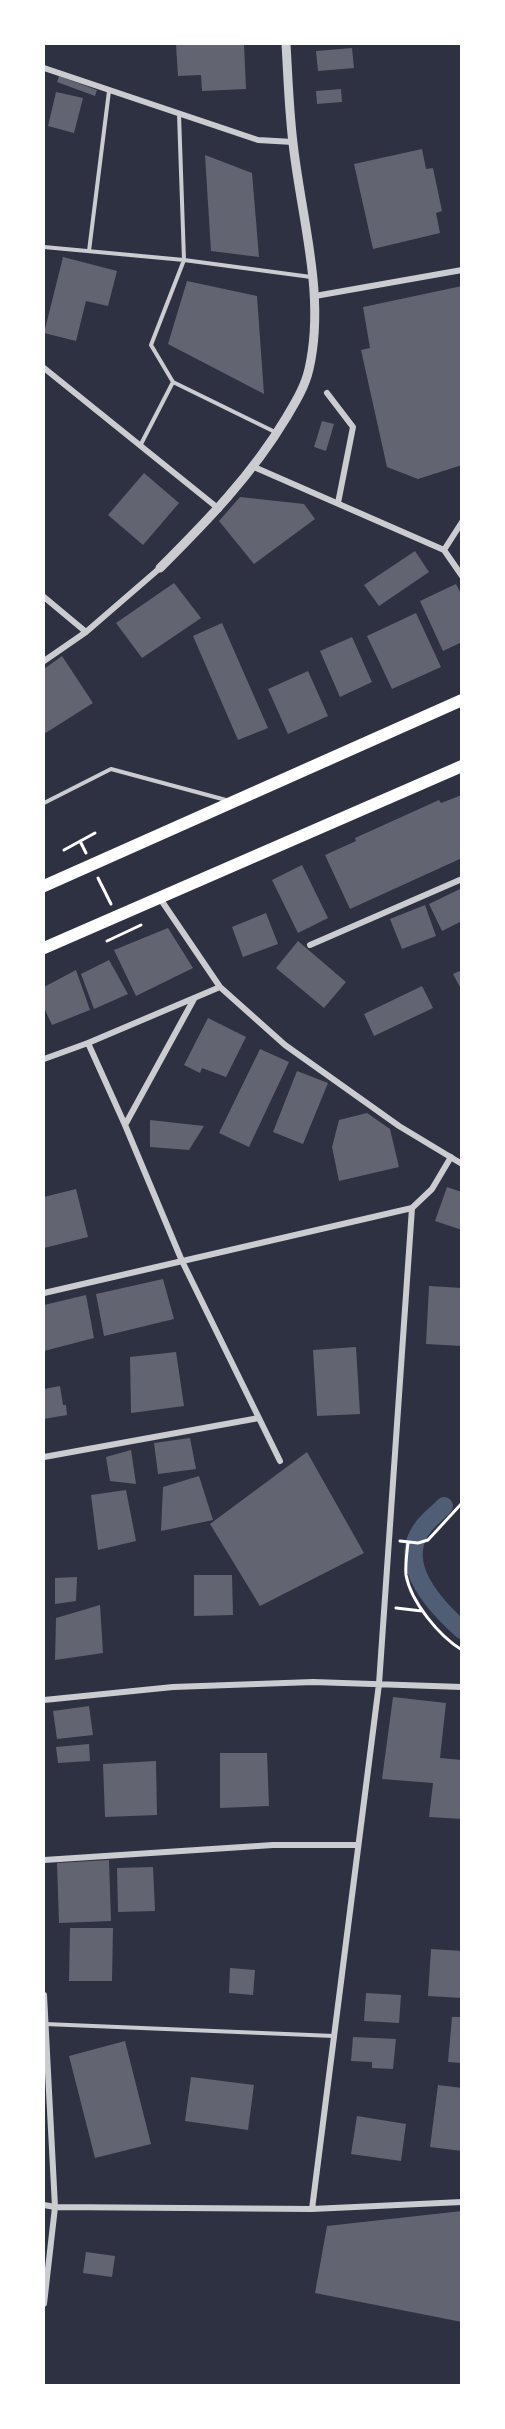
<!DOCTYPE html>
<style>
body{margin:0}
#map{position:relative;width:505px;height:2429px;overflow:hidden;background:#2d3142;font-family:"Crimson Pro",serif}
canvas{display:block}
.frame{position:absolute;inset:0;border:45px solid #fff;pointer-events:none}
</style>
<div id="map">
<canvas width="505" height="2429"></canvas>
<div class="frame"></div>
</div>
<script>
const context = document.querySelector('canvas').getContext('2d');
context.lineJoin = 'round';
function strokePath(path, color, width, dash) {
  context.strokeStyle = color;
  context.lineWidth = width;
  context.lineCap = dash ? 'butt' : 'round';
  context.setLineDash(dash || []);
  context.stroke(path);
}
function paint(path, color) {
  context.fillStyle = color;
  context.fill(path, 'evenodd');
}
strokePath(new Path2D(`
 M 444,1506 C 438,1513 429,1519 424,1526 C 394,1563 435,1606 462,1630`), '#4f5d75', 18);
paint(new Path2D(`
 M 176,44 L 244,44 L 246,89 L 202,91 L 201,75 L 178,76 Z
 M 352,48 L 354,68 L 318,71 L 316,51 Z
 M 59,76 L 97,90 L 95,96 L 57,82 Z
 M 341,89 L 342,102 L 317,104 L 316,91 Z
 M 56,92 L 83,98 L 74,133 L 48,126 Z
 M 422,149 L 426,169 L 433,168 L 442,211 L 436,213 L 440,233 L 373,249 L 354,164 Z
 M 205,155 L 252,173 L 259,257 L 211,251 Z
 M 63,257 L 117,271 L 108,306 L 86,301 L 76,341 L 44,333 Z
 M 187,281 L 257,296 L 264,394 L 168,344 Z
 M 462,286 L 462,465 L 418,479 L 387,467 L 361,350 L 370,348 L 363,307 Z
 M 322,421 L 334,424 L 326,451 L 314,447 Z
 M 144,473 L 179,503 L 143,545 L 108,515 Z
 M 240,497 L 304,504 L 315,519 L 254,564 L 219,521 Z
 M 415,551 L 429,572 L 379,606 L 364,585 Z
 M 174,583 L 201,618 L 142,658 L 116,623 Z
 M 456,584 L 462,596 L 462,642 L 443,651 L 420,601 Z
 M 416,613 L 441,667 L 392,689 L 367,636 Z
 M 222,623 L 268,728 L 238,740 L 193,636 Z
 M 352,637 L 372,682 L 340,697 L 320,651 Z
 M 62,656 L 93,703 L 44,734 L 44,669 Z
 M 308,671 L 328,716 L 288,734 L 268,689 Z
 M 462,795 L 462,858 L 350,909 L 325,855 L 356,841 L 355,838 L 439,800 L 441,803 Z
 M 302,865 L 328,918 L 298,933 L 272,880 Z
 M 462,888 L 462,921 L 442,931 L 429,904 Z
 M 425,905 L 436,936 L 402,949 L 390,919 Z
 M 266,913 L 278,944 L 243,957 L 232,927 Z
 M 168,928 L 193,968 L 136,996 L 114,950 Z
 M 298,941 L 346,982 L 324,1008 L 276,968 Z
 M 109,960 L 128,994 L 94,1009 L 81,974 Z
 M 76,970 L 90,1010 L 52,1025 L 44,1008 L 44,987 Z
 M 462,970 L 462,991 L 453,974 Z
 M 422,986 L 433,1008 L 374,1036 L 364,1014 Z
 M 208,1018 L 246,1037 L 226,1077 L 202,1068 L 200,1073 L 184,1065 Z
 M 260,1049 L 289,1062 L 249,1147 L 219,1133 Z
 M 297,1071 L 328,1083 L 303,1144 L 273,1132 Z
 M 367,1113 L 390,1129 L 399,1167 L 339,1181 L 332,1147 L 339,1120 Z
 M 150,1120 L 204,1126 L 189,1150 L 150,1147 Z
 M 447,1187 L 462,1192 L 462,1230 L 435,1221 Z
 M 76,1189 L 88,1237 L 44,1248 L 44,1197 Z
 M 163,1279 L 174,1319 L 104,1336 L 96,1294 Z
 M 429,1286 L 462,1288 L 462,1346 L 426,1344 Z
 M 86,1295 L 94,1338 L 44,1351 L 44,1305 Z
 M 356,1347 L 360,1414 L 317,1416 L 313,1350 Z
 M 176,1352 L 184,1406 L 131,1413 L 130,1357 Z
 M 60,1386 L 63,1405 L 66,1405 L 67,1415 L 44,1419 L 44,1389 Z
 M 190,1438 L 196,1469 L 158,1474 L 154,1443 Z
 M 131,1450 L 136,1484 L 110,1481 L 106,1457 Z
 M 307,1452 L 364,1553 L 260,1606 L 210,1524 Z
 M 199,1476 L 213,1520 L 161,1531 L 163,1487 Z
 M 126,1490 L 136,1541 L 98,1550 L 91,1495 Z
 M 194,1575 L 232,1575 L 233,1615 L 194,1616 Z
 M 77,1577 L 76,1601 L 55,1604 L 55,1578 Z
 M 100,1605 L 103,1653 L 55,1660 L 56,1618 Z
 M 393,1697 L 446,1703 L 440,1758 L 462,1760 L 462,1819 L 429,1817 L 433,1783 L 382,1779 Z
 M 89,1706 L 93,1735 L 57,1739 L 53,1711 Z
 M 89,1744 L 90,1761 L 58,1763 L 56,1747 Z
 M 220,1753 L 267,1753 L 269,1806 L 220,1808 Z
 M 156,1761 L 157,1815 L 105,1817 L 103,1764 Z
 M 109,1860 L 111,1921 L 59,1923 L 57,1863 Z
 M 153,1867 L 155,1911 L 118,1912 L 117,1868 Z
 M 70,1928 L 113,1928 L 112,1981 L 69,1981 Z
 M 431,1949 L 462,1951 L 462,1998 L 428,1996 Z
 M 230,1968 L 255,1970 L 253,1995 L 229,1993 Z
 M 366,1993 L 401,1995 L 399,2023 L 364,2021 Z
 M 452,2017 L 462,2017 L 462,2063 L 448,2062 Z
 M 353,2037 L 396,2039 L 393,2069 L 372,2068 L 372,2062 L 351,2061 Z
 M 125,2041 L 151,2144 L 95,2158 L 69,2056 Z
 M 191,2077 L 254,2085 L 248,2130 L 185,2121 Z
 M 438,2085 L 462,2088 L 462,2151 L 430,2147 Z
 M 357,2116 L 406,2124 L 401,2161 L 351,2154 Z
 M 462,2211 L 462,2322 L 315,2293 L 327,2226 Z
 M 86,2252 L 115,2256 L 112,2277 L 83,2273 Z`), '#626471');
strokePath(new Path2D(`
 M 80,841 L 86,853
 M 64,850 L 95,833
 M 98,878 L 111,904
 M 107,941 L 141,925
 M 400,1541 L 418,1543 L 428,1540 L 462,1503
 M 408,1542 C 407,1552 405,1565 406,1575 C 411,1602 439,1636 462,1650
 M 396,1608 L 422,1611`), '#fff', 3);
strokePath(new Path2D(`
 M 44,247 L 184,260 L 311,277
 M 89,251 L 109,91
 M 173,382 L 275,432
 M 140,446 L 173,382 L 151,345 L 184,260 L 179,114
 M 44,803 L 111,769 L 226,800
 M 45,2024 L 334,2036`), '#caccd0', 4);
strokePath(new Path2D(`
 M 44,68 L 258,140 L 293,142
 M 315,296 L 462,270
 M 44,368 L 219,509
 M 327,393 L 353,427 L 338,503
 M 254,467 L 444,550 L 462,576
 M 444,550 L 462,522
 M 44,597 L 86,632
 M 44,661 L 86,632 L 160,568
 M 159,897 L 220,987 L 285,1045 L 399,1126 L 462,1164
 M 310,945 L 462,879
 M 88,1043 L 125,1125 L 182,1261 L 280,1461
 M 44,1059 L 88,1043 L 220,987
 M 125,1125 L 194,999
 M 44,1293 L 412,1208 L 432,1189 L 451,1157
 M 44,1457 L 259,1418
 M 44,1700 L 173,1687 L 313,1682 L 462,1687
 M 44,1860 L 273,1845 L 358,1845
 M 44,1995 L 55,2207 L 44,2304
 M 44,2205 L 55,2207 L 312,2209 L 462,2202
 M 312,2209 L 379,1684 L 412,1208`), '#caccd0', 6);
strokePath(new Path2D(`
 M 160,568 C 207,521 252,475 286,418 C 295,403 305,387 309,369 C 326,295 301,217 293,143 C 289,110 288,77 286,44`), '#caccd0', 9);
strokePath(new Path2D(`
 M 44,886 L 462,700
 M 44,948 L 462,766`), '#fff', 12);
</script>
